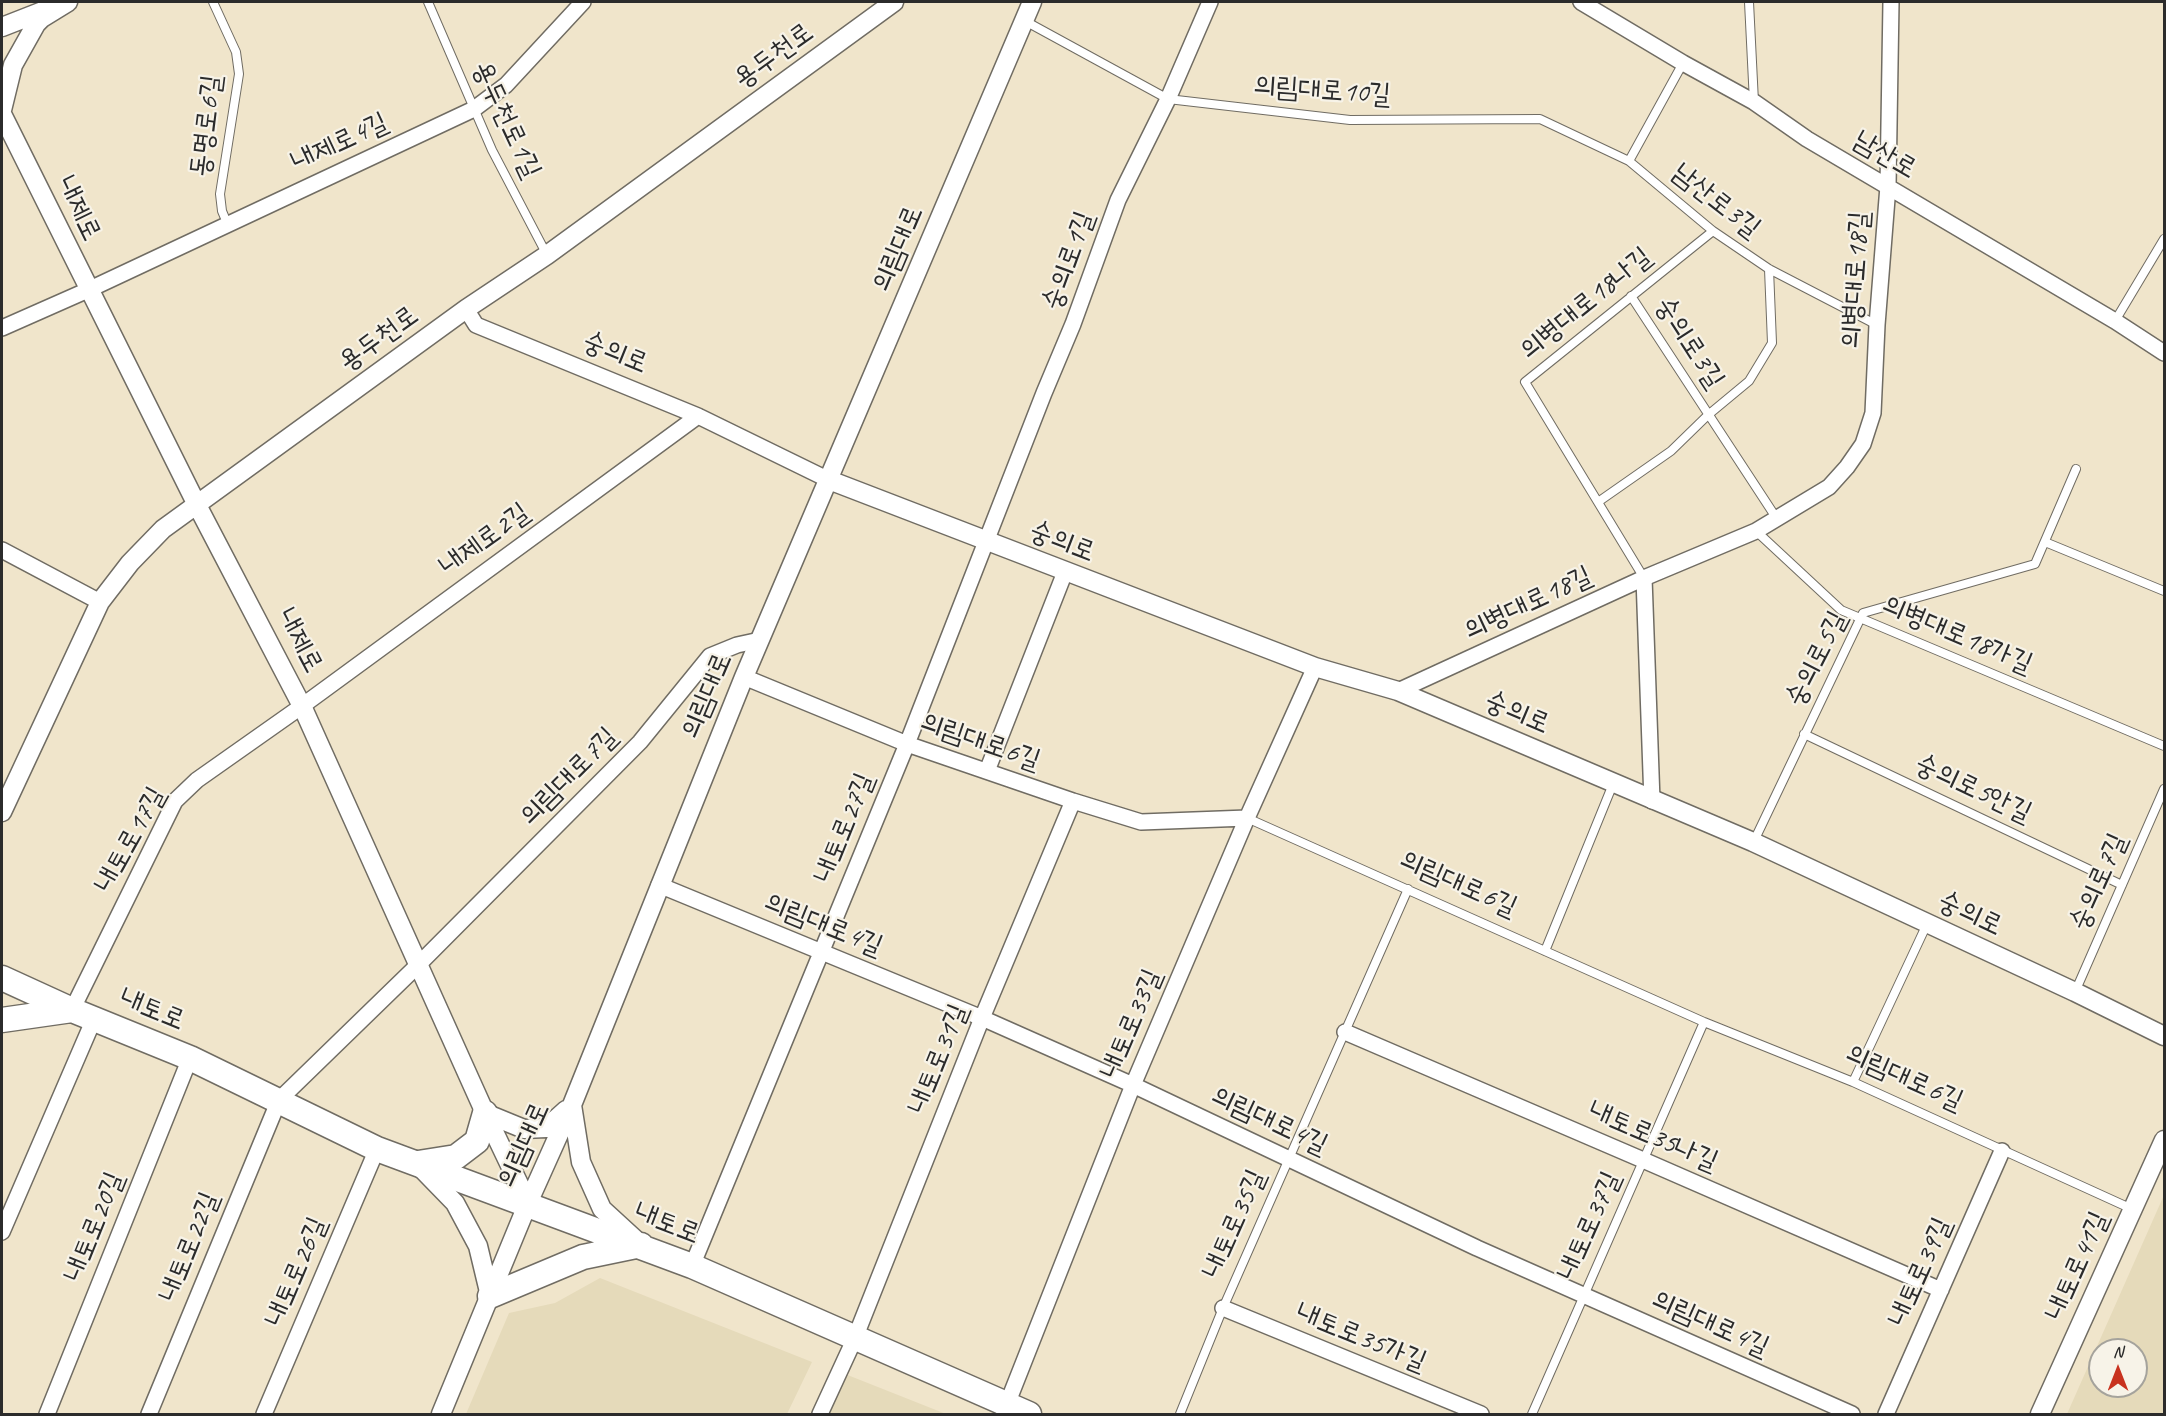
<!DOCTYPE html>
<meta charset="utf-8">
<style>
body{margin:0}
#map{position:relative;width:2166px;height:1416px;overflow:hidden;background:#f0e5cb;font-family:Caveat,sans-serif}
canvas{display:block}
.frame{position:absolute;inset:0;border:3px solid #2b2b2b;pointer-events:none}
.north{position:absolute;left:2088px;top:1338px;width:60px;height:60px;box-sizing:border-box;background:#f7f3e8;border:2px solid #a5a39c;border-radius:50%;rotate:0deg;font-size:16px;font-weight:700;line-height:24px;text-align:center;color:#2b2b2b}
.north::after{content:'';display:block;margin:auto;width:21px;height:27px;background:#c8321e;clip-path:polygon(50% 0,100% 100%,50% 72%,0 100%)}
</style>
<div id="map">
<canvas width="2166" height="1416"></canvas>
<div class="frame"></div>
<div class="north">N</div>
</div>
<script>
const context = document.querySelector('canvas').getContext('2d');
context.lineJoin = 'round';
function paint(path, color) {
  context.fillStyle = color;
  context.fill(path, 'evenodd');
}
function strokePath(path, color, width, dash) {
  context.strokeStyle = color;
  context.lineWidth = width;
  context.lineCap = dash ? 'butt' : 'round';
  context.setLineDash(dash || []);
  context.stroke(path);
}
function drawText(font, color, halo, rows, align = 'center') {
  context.font = font + ' Caveat,"Poor Story",sans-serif';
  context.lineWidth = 4.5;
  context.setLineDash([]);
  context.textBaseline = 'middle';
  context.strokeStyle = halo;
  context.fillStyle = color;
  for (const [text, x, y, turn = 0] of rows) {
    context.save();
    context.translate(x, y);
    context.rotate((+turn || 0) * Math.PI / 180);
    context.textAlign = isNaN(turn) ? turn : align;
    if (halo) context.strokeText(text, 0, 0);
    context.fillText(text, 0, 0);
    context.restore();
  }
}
paint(new Path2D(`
 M 2164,1195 L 2164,1414 L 2067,1414 ZM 2100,1350 L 2136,1350 L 2136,1386 L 2100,1386 Z
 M 600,1278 L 812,1362 L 787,1414 L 466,1414 L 509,1313 L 555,1303 Z
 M 840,1372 L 946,1414 L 829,1414 Z`), '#e5daba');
const service = new Path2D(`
 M 213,2 L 236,52 L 239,74 L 220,194 L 222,211 L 227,223
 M 428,2 L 492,150 L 547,255
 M 1749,2 L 1754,102
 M 1025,21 L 1168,99 L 1350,120 L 1540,119 L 1629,161 L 1713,231 L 1769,269 L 1877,325
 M 1629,161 L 1683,63
 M 1631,296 L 1777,519
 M 2115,321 L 2164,239
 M 1598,502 L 1671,451 L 1708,415 L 1749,381 L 1772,343 L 1769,269
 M 1756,531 L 1841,610 L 2164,746
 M 2045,542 L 2164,591
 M 1644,578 L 1525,382 L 1713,231
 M 1804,734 L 2122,885
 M 1247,818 L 1704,1022 L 1853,1082 L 2132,1209
 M 1754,841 L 1863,613 L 2035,564 L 2076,469
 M 1545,951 L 1613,784
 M 2075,992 L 2164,789
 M 1853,1082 L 1927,924
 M 1180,1414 L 1223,1308 L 1408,889
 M 1532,1414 L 1704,1022`);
const minor = new Path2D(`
 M 1581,2 L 1683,63 L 1754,102 L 1807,139 L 2115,321 L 2164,353
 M 466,309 L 476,325 L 698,416 L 829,480
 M 2,328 L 88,290 L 474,109 L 506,85 L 583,2
 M 2,550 L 100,602
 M 1644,578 L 1652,801
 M 744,677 L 907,744 L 1073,801 L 1141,822 L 1247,818
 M 1398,691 L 1644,578 L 1756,531 L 1829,487 L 1847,467 L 1863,444 L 1873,413 L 1877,325 L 1888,186 L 1891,2
 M 987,771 L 1065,572
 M 659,885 L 982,1018 L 1133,1085 L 1477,1248 L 1852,1414
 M 72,1010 L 175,801 L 197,780 L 302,706 L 698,416
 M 1345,1032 L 1643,1160 L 1941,1290
 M 2,1232 L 94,1019
 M 692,1266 L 907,744 L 1044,393 L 1073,324 L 1118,200 L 1168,99 L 1210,2
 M 1223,1308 L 1481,1414
 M 1004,1412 L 1133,1085 L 1247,818 L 1315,667
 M 47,1414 L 190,1058
 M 149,1414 L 279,1100 L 418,965 L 640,742 L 710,656 L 737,645 L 760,640
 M 264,1414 L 377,1149
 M 820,1414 L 855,1338 L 982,1018 L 1073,801
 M 1886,1414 L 2002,1151`);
const tertiary = new Path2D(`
 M 2,27 L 48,9
 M 2,110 L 13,65 L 36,24 L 42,18 L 68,2
 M 2,114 L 197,505 L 302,706 L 485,1113 L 528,1203
 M 829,480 L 1315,667 L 1398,691 L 1753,842 L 2075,992 L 2164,1036
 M 2,812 L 100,602 L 130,563 L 163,529 L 466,309 L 547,255 L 894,2
 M 572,1105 L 581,1162 L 602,1209 L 638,1242
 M 485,1113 L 524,1129 L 546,1128 L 566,1110
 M 420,1167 L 455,1203 L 478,1246 L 490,1296
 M 441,1414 L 528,1203 L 572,1105 L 744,677 L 1032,2
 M 2040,1414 L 2164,1140`);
const primary = new Path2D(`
 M 2,978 L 72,1010 L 190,1058 L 377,1149 L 692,1266 L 1029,1414
 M 2,1020 L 72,1010
 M 418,1163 L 456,1157 L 477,1141 L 485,1113
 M 490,1296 L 583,1257 L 641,1245`);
strokePath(service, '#706c63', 10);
strokePath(minor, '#706c63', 18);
strokePath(tertiary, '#706c63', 21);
strokePath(primary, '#706c63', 27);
strokePath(service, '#fff', 8);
strokePath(minor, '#fff', 15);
strokePath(tertiary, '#fff', 18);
strokePath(primary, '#fff', 24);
drawText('28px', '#2b2b2b', '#f7f3e8', [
 ["용두천로",774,56,-36],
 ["의림대로10길",1322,91,4],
 ["용두천로1길",506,120,65],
 ["동명로6길",207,126,-83],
 ["내제로4길",340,143,-25],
 ["남산로",1885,155,30],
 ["남산로3길",1716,201,38],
 ["내제로",78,209,64],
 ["의림대로",898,249,-67],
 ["숭의로1길",1069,261,-70],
 ["의병대로18길",1856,280,-86],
 ["의병대로18나길",1586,304,-39],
 ["용두천로",379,339,-36],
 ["숭의로3길",1689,343,57],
 ["숭의로",615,353,22],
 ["내제로2길",485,540,-36],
 ["숭의로",1062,542,21],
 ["의병대로18길",1528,604,-25],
 ["의병대로18가길",1957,635,23],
 ["내제로",299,641,62],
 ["숭의로5길",1817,659,-63],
 ["의림대로",707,696,-67],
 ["숭의로",1517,713,23],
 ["의림대로6길",980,742,19],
 ["의림대로7길",569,777,-45],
 ["숭의로5안길",1973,789,25],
 ["내토로27길",845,828,-68],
 ["내토로17길",131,840,-61],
 ["숭의로7길",2099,882,-66],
 ["의림대로6길",1458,884,24],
 ["숭의로",1970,914,25],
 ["의림대로4길",823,925,22],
 ["내토로",152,1010,22],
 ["내토로33길",1132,1024,-67],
 ["내토로31길",939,1059,-68],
 ["의림대로6길",1904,1078,24],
 ["의림대로4길",1269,1121,25],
 ["내토로35나길",1653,1137,23],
 ["의림대로",524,1145,-66],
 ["내토로",667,1224,21],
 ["내토로35길",1235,1224,-66],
 ["내토로37길",1590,1226,-66],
 ["내토로20길",95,1227,-68],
 ["내토로22길",190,1247,-68],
 ["내토로41길",2078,1266,-66],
 ["내토로26길",297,1272,-67],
 ["내토로39길",1921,1272,-66],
 ["의림대로4길",1710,1324,24],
 ["내토로35가길",1361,1338,22]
]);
</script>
